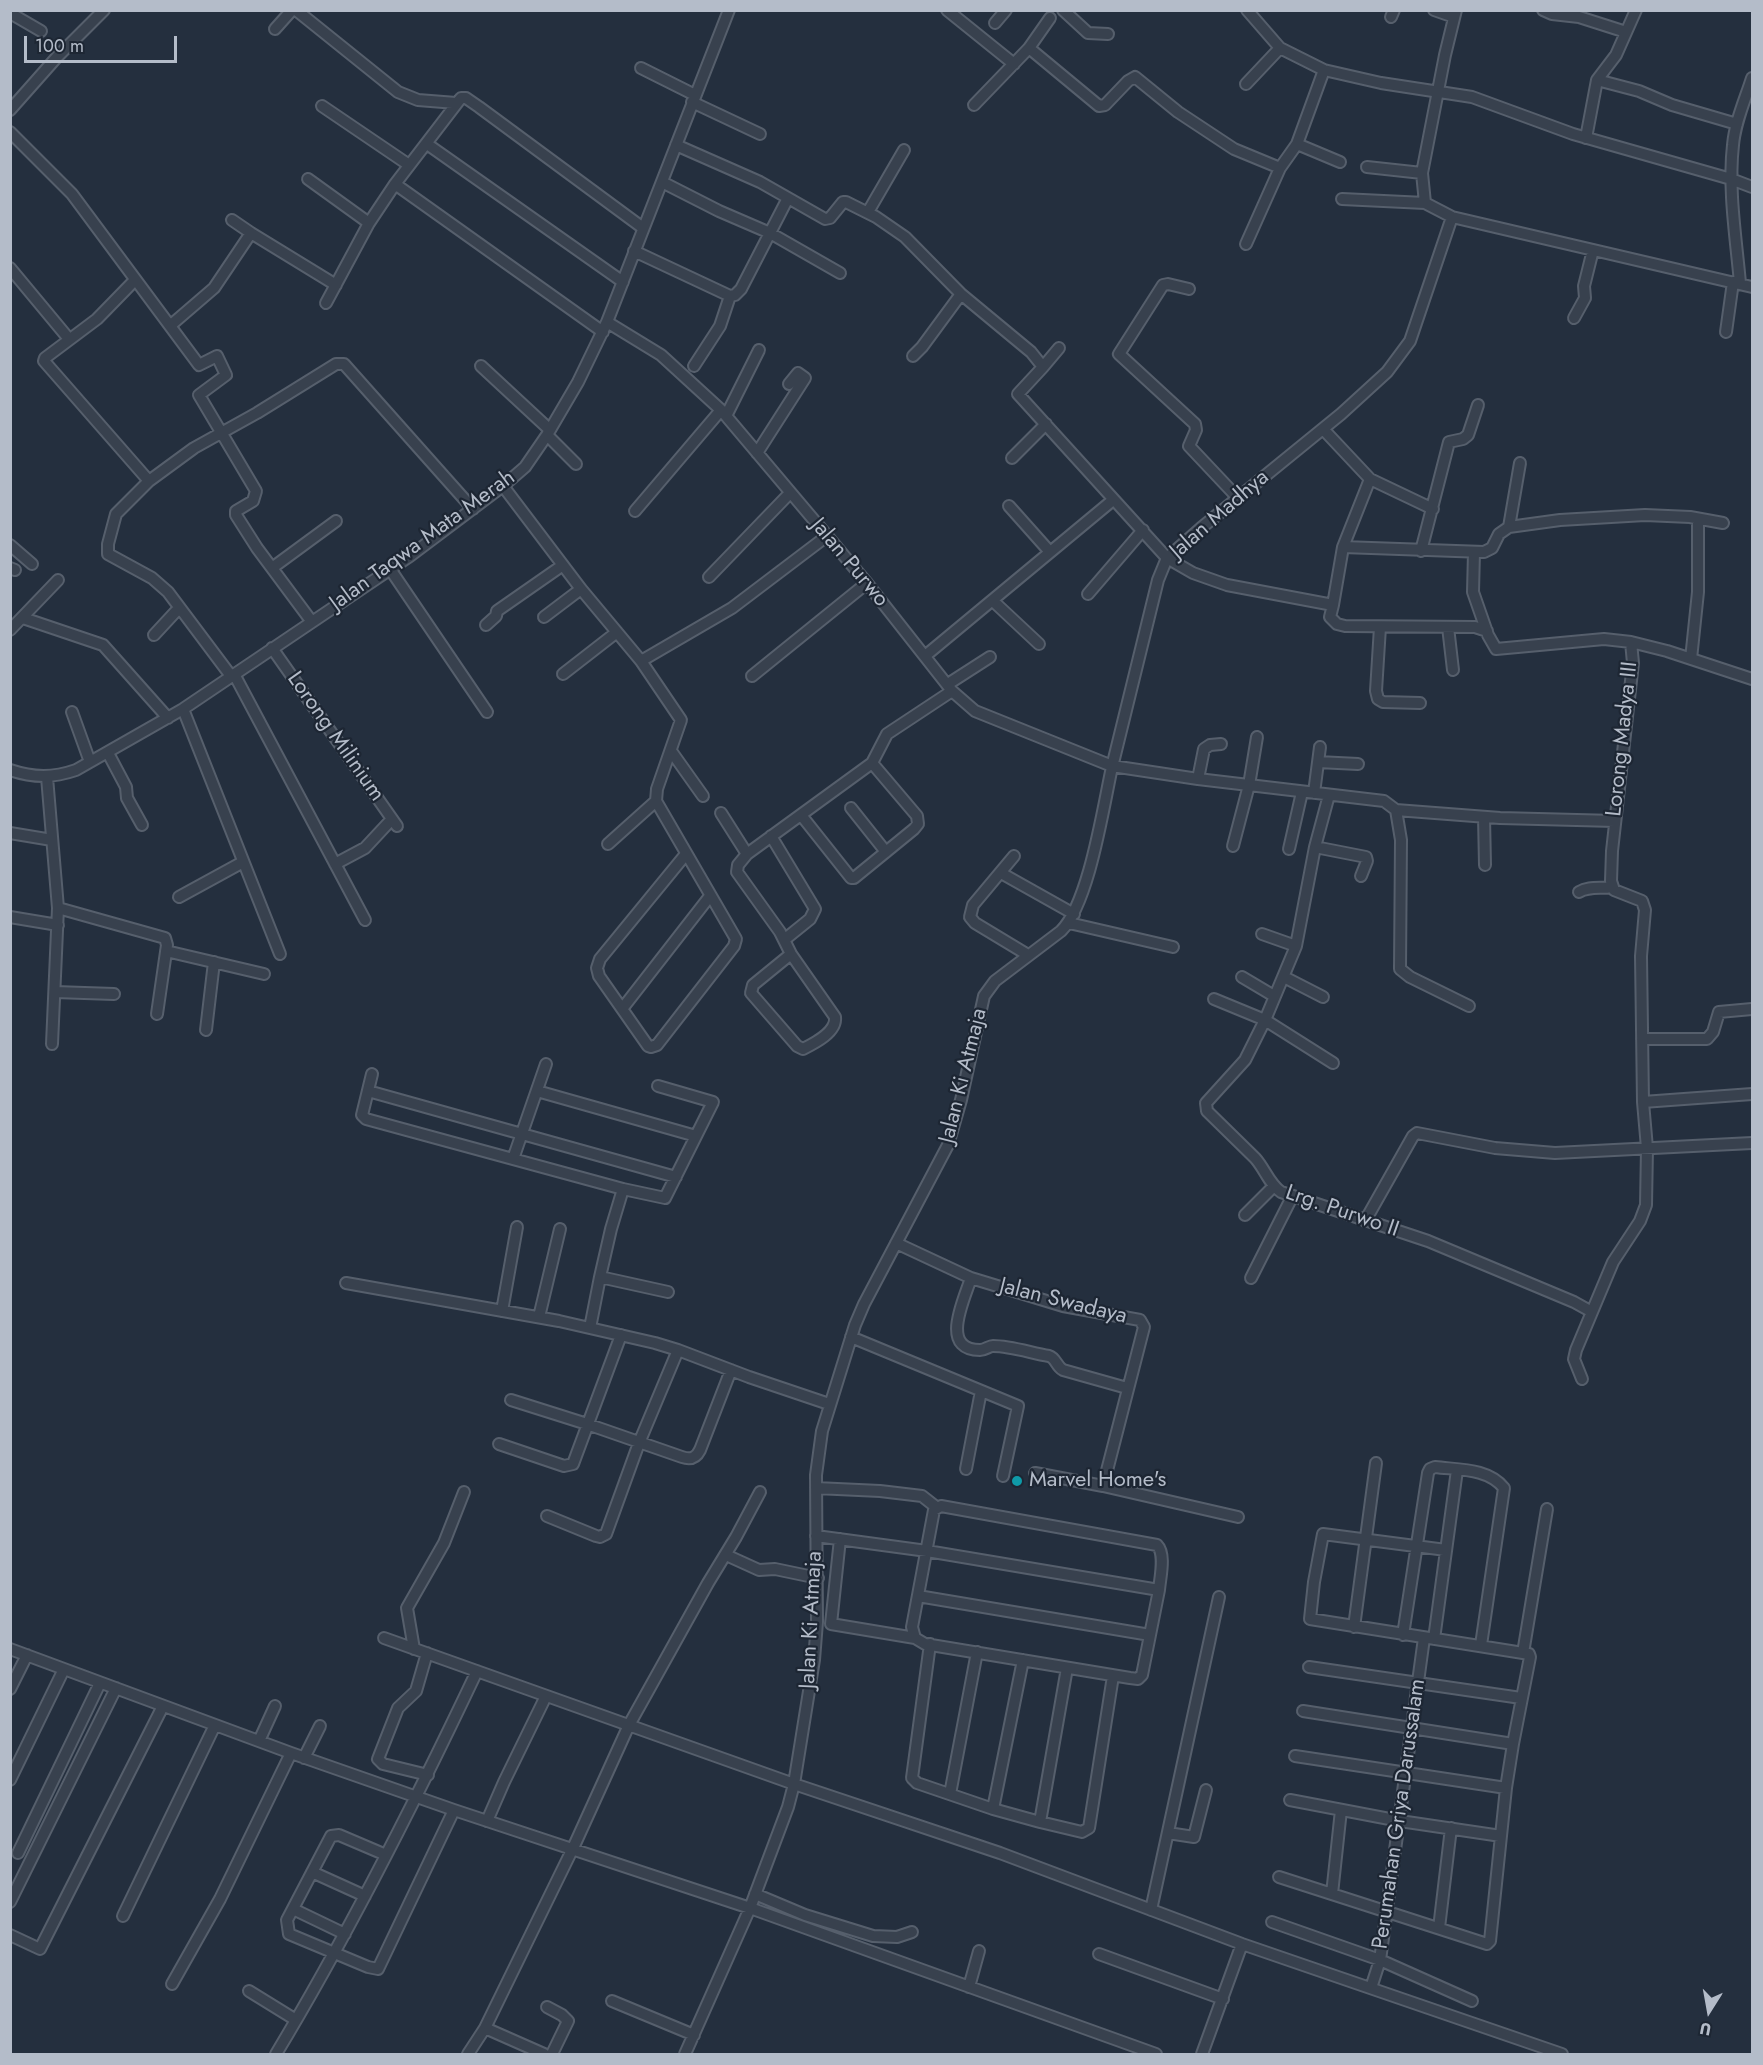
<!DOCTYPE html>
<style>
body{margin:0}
#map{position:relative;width:1763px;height:2065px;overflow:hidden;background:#242f3e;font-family:Jost,sans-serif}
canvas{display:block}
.frame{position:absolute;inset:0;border:12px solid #b4bcc9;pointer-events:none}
.north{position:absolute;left:1679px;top:1981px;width:60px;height:60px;-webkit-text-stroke:4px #1d2633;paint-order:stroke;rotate:191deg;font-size:16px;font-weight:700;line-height:24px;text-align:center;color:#b4bcc9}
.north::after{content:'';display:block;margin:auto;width:21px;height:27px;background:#b4bcc9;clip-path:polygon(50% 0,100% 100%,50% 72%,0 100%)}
.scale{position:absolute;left:24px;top:36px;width:153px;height:27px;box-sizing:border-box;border:3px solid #b4bcc9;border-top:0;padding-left:8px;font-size:18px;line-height:21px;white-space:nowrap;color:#b4bcc9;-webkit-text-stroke:4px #1d2633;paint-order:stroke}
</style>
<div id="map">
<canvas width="1763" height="2065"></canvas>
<div class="frame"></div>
<div class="north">U</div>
<div class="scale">100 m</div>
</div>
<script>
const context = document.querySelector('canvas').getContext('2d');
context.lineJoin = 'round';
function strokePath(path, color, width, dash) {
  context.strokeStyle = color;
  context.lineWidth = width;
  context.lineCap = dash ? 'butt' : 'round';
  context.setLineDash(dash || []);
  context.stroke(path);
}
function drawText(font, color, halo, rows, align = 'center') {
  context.font = font + ' Jost,sans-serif';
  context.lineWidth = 4.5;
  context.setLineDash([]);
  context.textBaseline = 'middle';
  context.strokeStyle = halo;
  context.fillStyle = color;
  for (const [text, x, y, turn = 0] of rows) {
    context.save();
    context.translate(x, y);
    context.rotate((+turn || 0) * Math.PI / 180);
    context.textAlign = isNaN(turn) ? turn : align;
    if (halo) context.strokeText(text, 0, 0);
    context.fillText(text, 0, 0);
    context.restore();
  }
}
const minor = new Path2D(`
 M 296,10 L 398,92 L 418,100 L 456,103
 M 947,10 L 1014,64
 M 1063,10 L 1088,33 L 1108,34
 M 1247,10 L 1280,48 L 1324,70 L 1381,83 L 1472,97 L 1573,134 L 1731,179 L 1752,187
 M 1434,10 L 1454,17
 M 1456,10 L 1445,55 L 1422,173 L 1425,203 L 1452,217 L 1752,287
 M 1543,10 L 1552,14 L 1579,17 L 1626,32
 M 10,13 L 41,31
 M 1391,17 L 1394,10
 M 995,23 L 1006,10
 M 275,29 L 292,10
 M 1029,48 L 1099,106 L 1105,105 L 1128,81 L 1135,77 L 1178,112 L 1234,149 L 1280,168
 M 641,68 L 695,95
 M 1324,70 L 1297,144 L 1340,162
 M 1597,80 L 1639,91 L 1672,105 L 1737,124
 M 1246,84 L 1280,48
 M 692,102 L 760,134
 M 974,105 L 1029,48 L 1050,18
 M 322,106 L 409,165
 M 10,110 L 57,57 L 104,10
 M 10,132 L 72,194 L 199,365 L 217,356 L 226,375 L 199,395 L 256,491 L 253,501 L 236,511 L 236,515 L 257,548 L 312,622
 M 1586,138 L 1597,80 L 1616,55 L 1636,10
 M 427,144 L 623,282
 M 676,145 L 760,182 L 825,219 L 830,218 L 843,202 L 846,202 L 876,217 L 905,237 L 961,294 L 1031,352 L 1043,367 L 1018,394 L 1167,558 L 1193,573 L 1227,585 L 1333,605 L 1330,617 L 1337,624 L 1345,626 L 1475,627 L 1487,631
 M 1367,167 L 1422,173
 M 308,179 L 369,223
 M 662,182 L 719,211 L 770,233 L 840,273
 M 395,184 L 603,332
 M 1342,199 L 1425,203
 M 868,212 L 904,150
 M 232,220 L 251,233
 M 1246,244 L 1280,168 L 1297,144
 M 634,251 L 730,296 L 735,295 L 741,289 L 788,198
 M 10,268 L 69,339
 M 135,280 L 97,319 L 45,358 L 44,361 L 149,481
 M 1740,283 C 1736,238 1728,190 1733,145 C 1735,122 1745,100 1752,78
 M 1189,289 L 1168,284 L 1163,285 L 1119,354 L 1195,424 L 1196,430 L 1189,446 L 1238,498
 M 326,303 L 369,223 L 395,184 L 461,98 L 466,98 L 479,107 L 643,228
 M 1574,318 L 1585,298 L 1584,286 L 1593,250
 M 607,322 L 661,355 L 721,410 L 867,583 L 952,691 L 975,711 L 1112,766 L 1198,779 L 1384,801 L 1396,810
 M 171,325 L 214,288 L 251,233 L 336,285
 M 1726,332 L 1733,282
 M 913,356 L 922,347 L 961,294
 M 481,366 L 550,430
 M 694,366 L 720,326 L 730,296
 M 1043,367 L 1059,348
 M 726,416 L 759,350
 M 1323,429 L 1370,479 L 1343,547 L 1333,605
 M 547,435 L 576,464
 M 757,453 L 805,378 L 798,373 L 789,384
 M 1012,458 L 1046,424
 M 1370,479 L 1433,509
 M 503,486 L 581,589 L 641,661 L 681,720 L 657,789 L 656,801 L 736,939 L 734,946 L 657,1045 L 651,1047 L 648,1046 L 599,976 L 597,968 L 600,959 L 686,854
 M 1009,506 L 1050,552
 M 635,511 L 721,410
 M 1509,527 L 1520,463
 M 10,545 L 32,564
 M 1343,547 L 1484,552 L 1492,548 L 1499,534 L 1509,527 L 1560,520 L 1645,515 L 1690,517 L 1723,523
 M 1421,551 L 1449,442 L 1463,439 L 1468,435 L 1478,405
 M 1474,552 L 1473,592 L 1488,635 L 1496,649 L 1604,639 L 1631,642 L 1633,663 L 1612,851 L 1611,881 L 1614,890 L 1642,901 L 1645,910 L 1641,956 L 1643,1102 L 1647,1148 L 1646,1205 L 1640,1221 L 1613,1262 L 1576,1350 L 1574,1359 L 1582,1379
 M 10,568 L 15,570
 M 272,568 L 336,521
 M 390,569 L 487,712
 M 709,577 L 790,493
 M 1088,594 L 1143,530
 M 993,601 L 1039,644
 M 544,617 L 581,589
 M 23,618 L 103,645 L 168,718
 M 486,625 L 496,616 L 497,611 L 563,565
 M 1380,627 L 1376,691 L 1378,699 L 1383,702 L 1420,703
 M 1448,627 L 1453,670
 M 10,630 L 58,580
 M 154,635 L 179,608
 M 1631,642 L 1667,651 L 1752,679
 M 272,648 L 397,826
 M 925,656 L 1113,500
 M 1691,659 L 1698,592 L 1698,519
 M 641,661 L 732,608 L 827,536
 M 234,674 L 365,920
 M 563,674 L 617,632
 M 231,676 L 168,592 L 152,578 L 108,554 L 108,544 L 116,514 L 149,481 L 194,448 L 257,413 L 336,364 L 344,364 L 473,509
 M 752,676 L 867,583
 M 948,684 L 990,657
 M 183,709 L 280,954
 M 72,712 L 90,762
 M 671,751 L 703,796
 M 108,753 L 126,787 L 127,798 L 142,825
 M 1318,762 L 1358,764
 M 10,770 C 34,778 53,778 76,770 L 183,709 L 410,556 L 503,486 L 525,467 L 547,435 L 578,382 L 607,322 L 729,10
 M 47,777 L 58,908 L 165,938 L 167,945 L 157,1014
 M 1198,779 L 1204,749 L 1210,745 L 1221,744
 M 1314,793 L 1320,747
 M 1329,795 L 1315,847 L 1296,946 L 1265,1020 L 1245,1060 L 1206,1103 L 1207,1111 L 1255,1158 C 1265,1169 1269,1184 1281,1192 L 1428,1241 L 1574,1302 L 1592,1312
 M 851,808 L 886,852
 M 1396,810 L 1401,840 L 1400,969 L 1410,977 L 1469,1006
 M 1396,810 L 1500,818 L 1615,821
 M 721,813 L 747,854
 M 801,815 L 851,878 L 854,878 L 914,829 L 918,824 L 917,816 L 872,763
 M 1484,817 L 1485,865
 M 10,833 L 52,840
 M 771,836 L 815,909 L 810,919 L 784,940
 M 608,844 L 656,801
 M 1233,846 L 1249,785 L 1257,737
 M 1315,847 L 1366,857 L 1367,861 L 1361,876
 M 1289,849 L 1302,792
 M 1014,856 L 973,905 L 970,917 L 975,923 L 1028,955
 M 335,864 L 365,848 L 392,819
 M 1001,873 L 1074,914
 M 1579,892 C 1589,886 1601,889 1612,887
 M 179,897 L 243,862
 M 10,917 L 58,925
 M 1069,923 L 1173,947
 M 1262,934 L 1296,946
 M 166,951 L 264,974
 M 791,954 L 753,985 L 751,993 L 797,1046 L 803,1049 C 815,1043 837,1032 835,1017 L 791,954 L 780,932 L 737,872 L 738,865 L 747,854 L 872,763 L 887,734 L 952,691
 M 1242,977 L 1274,996
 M 1284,977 L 1323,997
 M 55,992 L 114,994
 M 1214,999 L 1265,1020 L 1333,1063
 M 622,1009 L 710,896
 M 206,1030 L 214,962
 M 1642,1039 L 1707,1039 L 1713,1032 L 1719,1012 L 1752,1009
 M 52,1044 L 58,908
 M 372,1074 L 362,1115 L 366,1119 L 623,1189
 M 368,1091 L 676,1177
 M 537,1091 L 696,1136
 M 1643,1102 L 1752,1094
 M 513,1159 L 546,1064
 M 1245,1215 L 1273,1187
 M 1365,1221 L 1413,1136 L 1417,1133 L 1495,1148 L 1555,1153 L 1752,1143
 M 896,1243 L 971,1278 L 1063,1306 L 1140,1320 L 1144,1327 L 1103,1486
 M 600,1277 L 611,1229 L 623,1189 L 665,1198 L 713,1102 L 658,1086
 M 971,1278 C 964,1300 939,1350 980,1350 C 985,1350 989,1346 993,1346 C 1011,1346 1031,1353 1049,1356 C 1056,1358 1056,1366 1063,1370 L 1127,1388
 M 1251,1278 L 1292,1197
 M 346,1283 L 559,1321 L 655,1343 L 678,1350 L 749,1377 L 829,1404
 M 502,1311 L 517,1227
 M 539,1317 L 560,1229
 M 590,1328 L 600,1277 L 668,1292
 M 851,1337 L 1018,1406 L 1003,1476
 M 511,1400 L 587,1424 L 682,1457 C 691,1460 696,1458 700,1450 L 731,1370
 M 499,1444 L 564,1466 L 573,1464 L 621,1335
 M 966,1469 L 981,1391
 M 1035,1473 L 1103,1486 L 1238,1517
 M 816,1488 L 880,1491 L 922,1496 L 936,1507
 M 547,1516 L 596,1536 L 600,1537 L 606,1534 L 639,1443 L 678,1350
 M 816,1536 L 927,1551 L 1159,1590 L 1142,1675 L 1138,1679 L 1130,1678 L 925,1644 L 915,1638 L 912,1627 L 934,1510 L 941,1506 L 1157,1545 C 1166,1554 1160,1578 1159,1590
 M 840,1539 L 831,1624 L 915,1638
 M 1446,1550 L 1323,1534 L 1314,1582 L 1310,1619 L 1523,1653 L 1547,1509
 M 726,1555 L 759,1570 L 775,1569 L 818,1578
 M 918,1596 L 1150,1635
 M 1354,1627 L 1376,1463
 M 1403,1635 L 1428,1473 L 1430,1469 L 1435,1467 C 1459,1470 1488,1468 1504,1488 L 1481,1645
 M 384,1638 L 794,1784 L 1000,1853 L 1242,1944 L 1562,2054
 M 1434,1639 L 1457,1470
 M 930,1644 L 912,1778 L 917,1783 L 993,1809
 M 10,1649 L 291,1753 L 454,1810 L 750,1908 L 1156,2054
 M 414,1649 L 407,1608 L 444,1543 L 464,1492
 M 427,1653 L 416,1691 L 398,1708 L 378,1759 L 383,1764 L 428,1775
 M 1023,1660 L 993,1809 L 1040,1822 L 1067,1668
 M 1309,1667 L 1521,1698
 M 10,1689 L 27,1655
 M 1303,1711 L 1513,1744 L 1530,1657 L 1529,1654 L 1523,1653
 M 259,1741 L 275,1706
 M 1295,1756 L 1506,1788 L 1513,1744
 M 304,1758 L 320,1726
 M 10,1780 L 64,1669
 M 950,1794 L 977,1652
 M 1290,1800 L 1400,1821 L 1501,1836
 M 487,1821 L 504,1782 L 546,1696
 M 1040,1822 L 1082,1832 L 1089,1828 L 1113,1676
 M 1168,1833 L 1194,1837 L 1206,1790
 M 18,1853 L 100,1683
 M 386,1855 L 339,1835 L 331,1836 L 287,1920 L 289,1934 L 368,1967 L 378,1969 L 454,1810
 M 312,1872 L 365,1896
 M 1279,1877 L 1487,1944 L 1490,1941 L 1506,1788
 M 755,1894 L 805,1915 L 873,1936 L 897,1937 L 912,1932
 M 1332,1894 L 1341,1810
 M 10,1902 L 116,1688
 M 293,1909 L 345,1934
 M 1151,1910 L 1219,1597
 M 123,1916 L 215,1725
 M 1272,1922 L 1380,1960 L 1472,2001
 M 1439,1928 L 1451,1828
 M 10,1935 L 40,1949 L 163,1706
 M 1099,1954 L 1223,1999
 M 172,1984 L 220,1899 L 291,1753
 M 969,1987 L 979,1951
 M 1371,1988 L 1380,1960 L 1424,1638
 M 249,1991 L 296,2020
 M 612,2001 L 694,2035
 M 547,2007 L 562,2015 L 568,2021 L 552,2054
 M 276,2054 C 350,1931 415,1802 477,1671
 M 468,2054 L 485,2028
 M 544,2054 L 485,2028 L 574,1846 L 629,1725 L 708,1583 L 736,1537 L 760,1492
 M 685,2054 L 750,1908 L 788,1807 L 794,1784 L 814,1660 L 817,1622 L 816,1475 L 822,1431 L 855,1325 L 864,1304 L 948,1145 L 961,1100 L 984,996 L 995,981 L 1061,931 C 1089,903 1103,808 1112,767 C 1127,704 1143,642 1158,580 L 1167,558 L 1201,528 L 1341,414 L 1387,372 L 1410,341 L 1452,217
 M 1202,2054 L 1242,1944`);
strokePath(minor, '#565f6c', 14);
strokePath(minor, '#38414e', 10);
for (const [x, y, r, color] of [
 [1017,1481,6,"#0f9aa8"]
]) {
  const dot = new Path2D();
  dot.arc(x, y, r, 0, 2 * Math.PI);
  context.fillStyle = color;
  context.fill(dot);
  strokePath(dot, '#1d2633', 2);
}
drawText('22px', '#b4bcc9', '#1d2633', [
 ["Jalan Madhya",1220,515,-41],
 ["Jalan Taqwa Mata Merah",423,541,-36],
 ["Jalan Purwo",849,563,50],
 ["Lorong Milinium",335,737,55],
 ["Lorong Madya III",1623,739,-84],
 ["Jalan Ki Atmaja",964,1076,-76],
 ["Lrg. Purwo II",1342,1212,19],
 ["Jalan Swadaya",1063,1302,14],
 ["Jalan Ki Atmaja",812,1620,-87],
 ["Perumahan Griya Darussalam",1400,1814,-82]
]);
drawText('22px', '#b4bcc9', '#1d2633', [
 ["Marvel Home's",1029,1481]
], 'left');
</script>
